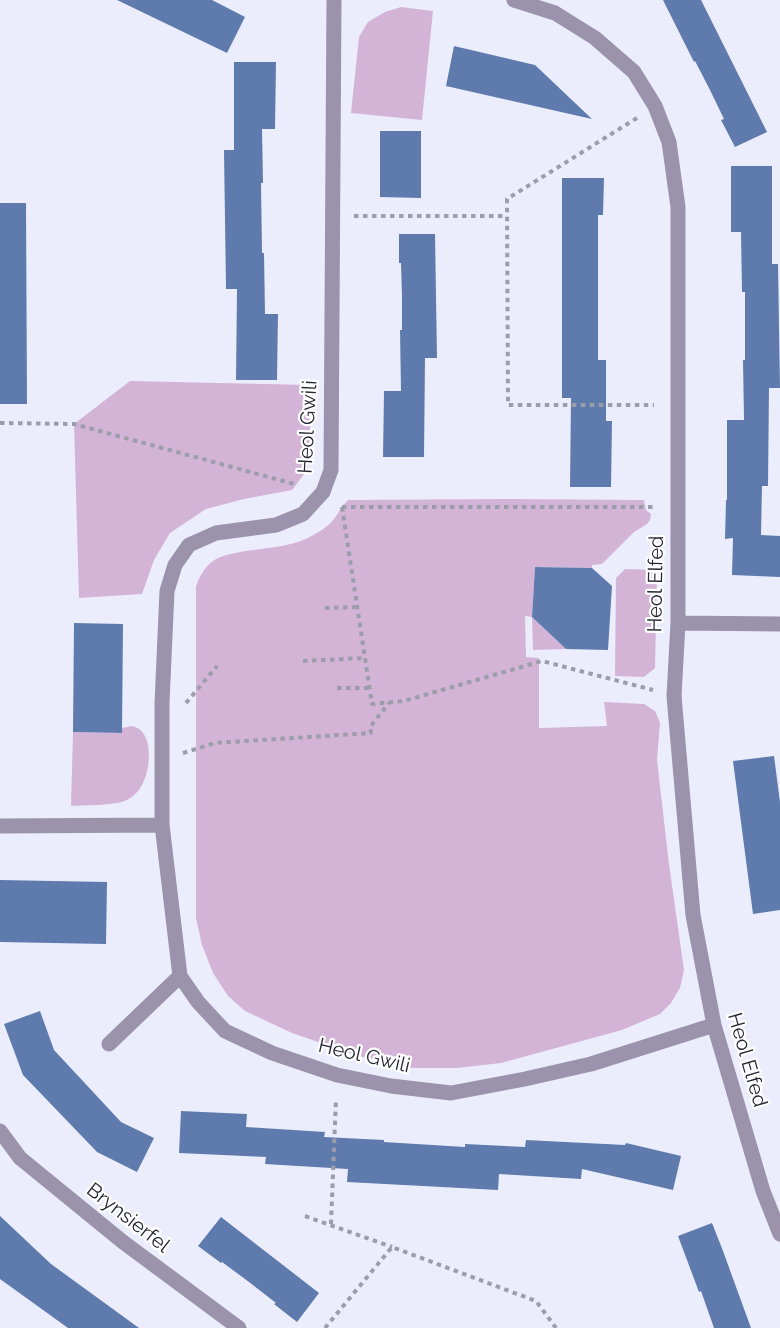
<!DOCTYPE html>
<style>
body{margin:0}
canvas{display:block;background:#ecedfc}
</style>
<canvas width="780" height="1328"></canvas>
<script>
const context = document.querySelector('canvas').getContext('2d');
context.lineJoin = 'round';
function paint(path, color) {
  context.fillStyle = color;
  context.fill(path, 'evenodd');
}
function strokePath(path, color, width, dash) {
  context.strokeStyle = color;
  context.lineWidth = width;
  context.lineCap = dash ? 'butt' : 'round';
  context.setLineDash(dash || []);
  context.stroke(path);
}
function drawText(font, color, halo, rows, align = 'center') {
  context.font = font + ' Raleway,sans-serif';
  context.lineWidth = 4.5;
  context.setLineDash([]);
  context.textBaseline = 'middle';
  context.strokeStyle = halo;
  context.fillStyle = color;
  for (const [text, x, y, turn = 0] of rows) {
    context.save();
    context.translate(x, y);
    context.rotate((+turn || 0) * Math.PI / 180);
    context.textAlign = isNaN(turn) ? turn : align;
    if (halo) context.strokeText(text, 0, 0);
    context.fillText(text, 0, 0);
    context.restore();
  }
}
paint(new Path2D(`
 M 401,7 L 433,11 L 422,120 L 351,113 L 359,37 L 368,22 L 385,12 Z
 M 130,381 L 309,385 L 310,431 L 308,469 L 292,490 L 244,499 L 206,509 L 170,533 L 154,560 L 142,594 L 79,598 L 74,424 Z
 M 506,499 L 644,500 L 646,510 L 651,514 L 650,520 L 647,524 L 634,532 L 602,564 L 592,565 L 592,568 L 535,567 L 532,617 L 566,649 L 533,650 L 532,617 L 525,616 L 526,657 L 539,658 L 539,728 L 607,726 L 604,702 L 644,704 L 655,711 L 660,723 L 657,760 L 669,864 L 684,970 L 680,988 L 671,1003 L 660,1014 L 622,1030 L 501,1063 L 457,1068 L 411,1068 L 359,1056 L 292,1033 L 245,1011 L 228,996 L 213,973 L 202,945 L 196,918 L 196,587 C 199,576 207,563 218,558 C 246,547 280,551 308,538 C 317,533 328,527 334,519 C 339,512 342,506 348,500 Z
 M 625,569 L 657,570 L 655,668 L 644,677 L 615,676 L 616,578 Z
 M 132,726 C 154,730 151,768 143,783 C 140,790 134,796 127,800 C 115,806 86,805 71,806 L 73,732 L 121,733 L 122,728 Z`), '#d3b4d7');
paint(new Path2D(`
 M 117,0 L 212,0 L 245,17 L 227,53 Z
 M 663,0 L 701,0 L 767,132 L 735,147 L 721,120 L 724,119 L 710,90 L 695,61 L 694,62 Z
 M 454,46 L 535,65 L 592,119 L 446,86 Z
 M 234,62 L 276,62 L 275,129 L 262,129 L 263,183 L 261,183 L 262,253 L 264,253 L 265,314 L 278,314 L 277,380 L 236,380 L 237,289 L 226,289 L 224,150 L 234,150 Z
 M 380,131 L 421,131 L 421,198 L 380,197 Z
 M 731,166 L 772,166 L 772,264 L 778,264 L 780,388 L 769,388 L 768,486 L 762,486 L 761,535 L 780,536 L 780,577 L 732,575 L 733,538 L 725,539 L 726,500 L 727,500 L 727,420 L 744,420 L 743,360 L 745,360 L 745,292 L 742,292 L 741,232 L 731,232 Z
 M 562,178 L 604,178 L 603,215 L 598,215 L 598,360 L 606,360 L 606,421 L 612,421 L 611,487 L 570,487 L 571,398 L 562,398 Z
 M 0,203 L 26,203 L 27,404 L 0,404 Z
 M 399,234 L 435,234 L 437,358 L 425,358 L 424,457 L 383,457 L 384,391 L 401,391 L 400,330 L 402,330 L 402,296 L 401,263 L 399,263 Z
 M 535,567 L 592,568 L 612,586 L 608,650 L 566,649 L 532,617 Z
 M 74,623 L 123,624 L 122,733 L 73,732 Z
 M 774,756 L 780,802 L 780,910 L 753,914 L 733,761 Z
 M 0,880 L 107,882 L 106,944 L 0,942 Z
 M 40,1011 L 54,1050 L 121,1122 L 154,1138 L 137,1172 L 97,1152 L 23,1075 L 4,1024 Z
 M 181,1111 L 247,1114 L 246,1127 L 325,1132 L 324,1137 L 384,1140 L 384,1142 L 465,1147 L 465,1144 L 525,1147 L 526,1140 L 625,1145 L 626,1143 L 681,1156 L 673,1190 L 582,1169 L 581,1179 L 499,1174 L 498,1190 L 347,1182 L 348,1169 L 265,1164 L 266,1157 L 179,1153 Z
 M 0,1216 L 51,1264 L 139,1328 L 68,1328 L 0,1279 Z
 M 221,1217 L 319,1293 L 297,1322 L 274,1304 L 276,1303 L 249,1282 L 222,1262 L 221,1263 L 198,1246 Z
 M 712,1223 L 723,1251 L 751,1328 L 714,1328 L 701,1291 L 699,1292 L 678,1236 Z`), '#5f7bae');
strokePath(new Path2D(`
 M 637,118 L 507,199 L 508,405 L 654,405
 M 354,216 L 507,216
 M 0,423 L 74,424 L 298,485
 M 342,507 L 372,704 L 404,701 L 542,661 L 653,690
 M 342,507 L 656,507
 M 325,608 L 357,607
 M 303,661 L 365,658
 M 337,688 L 370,688
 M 186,703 L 217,666
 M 183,753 L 215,743 L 371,733 L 370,727 L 389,703
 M 305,1216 L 392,1247
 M 331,1224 L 336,1099
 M 325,1328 L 392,1247 L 536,1301 L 556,1328`), '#9c9dab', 4, [4.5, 4.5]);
strokePath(new Path2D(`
 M 334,0 L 331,470 L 323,492 L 303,514 L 276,525 L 216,533 L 189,545 L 175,565 L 167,591 L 162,703 L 162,825 L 180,976 L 198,1002 L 225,1031 L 272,1053 L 337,1075 L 391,1086 L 451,1093 L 525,1079 L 591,1064 L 714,1025
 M 514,0 L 555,13 L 595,38 L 634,72 L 655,106 L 669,142 L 678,207 L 678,623 L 674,696 L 693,915 L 714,1025 L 763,1191 L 780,1234
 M 678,623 L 780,624
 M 0,826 L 162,825
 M 109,1044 L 180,976
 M 0,1131 L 20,1158 L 123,1242 L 239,1328`), '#9b92ab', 15);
drawText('20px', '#252633', '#fff', [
 ["Heol Gwili",308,427,-87],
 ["Heol Elfed",656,584,-89],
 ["Heol Gwili",364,1056,13],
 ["Heol Elfed",747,1060,74],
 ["Brynsierfel",128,1218,38]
]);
</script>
